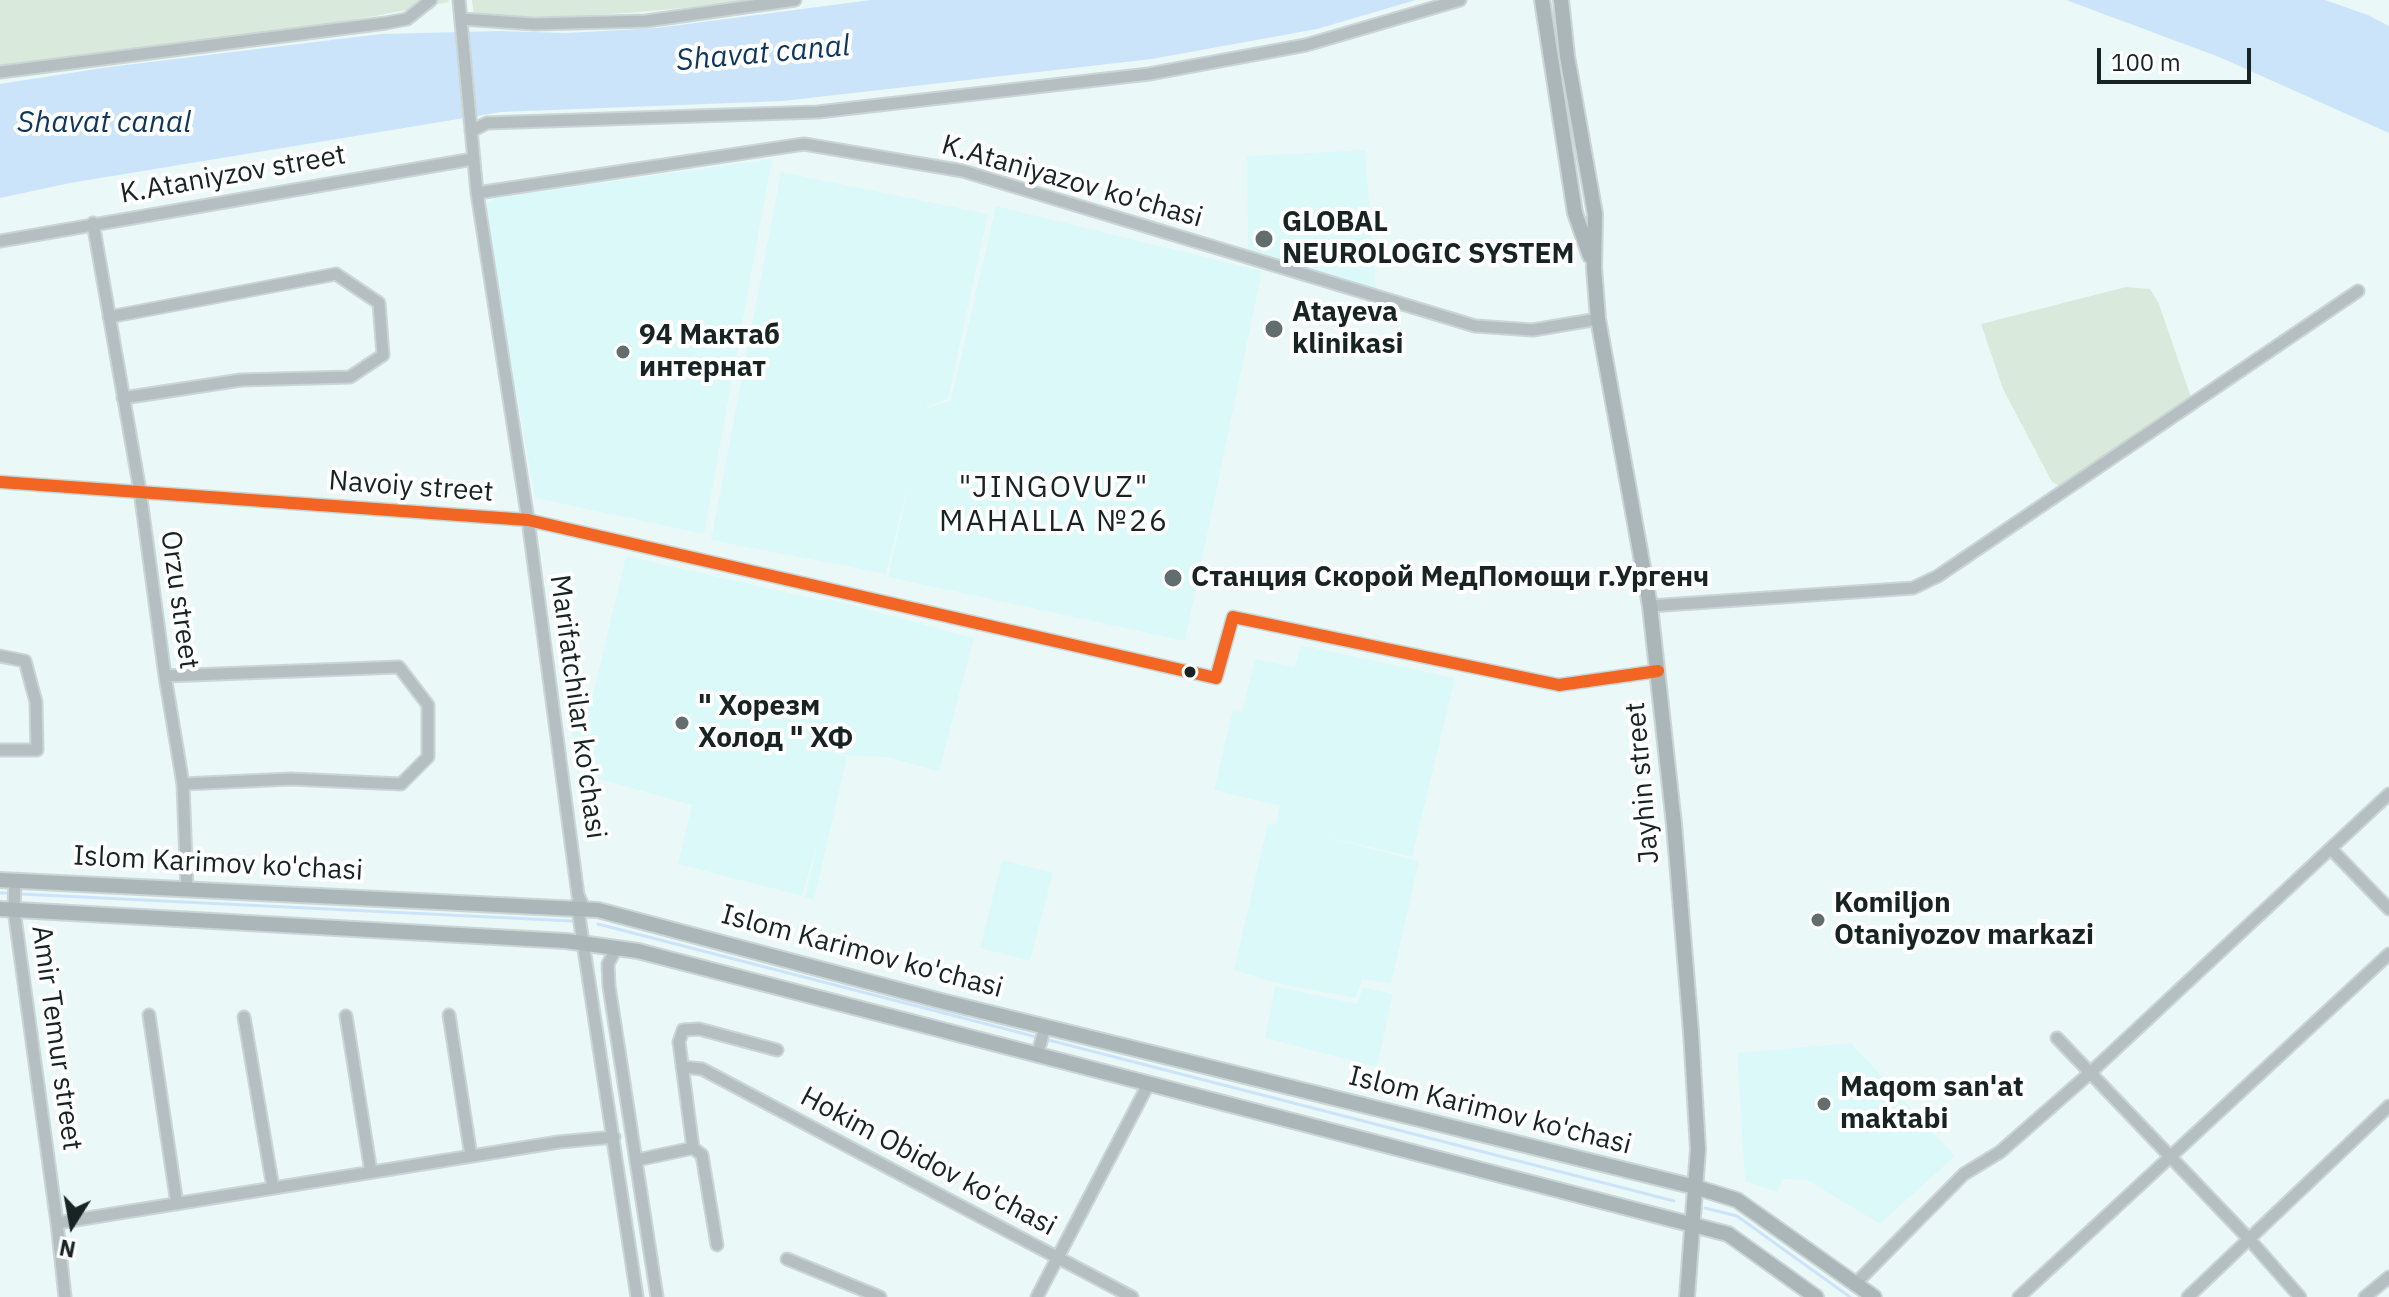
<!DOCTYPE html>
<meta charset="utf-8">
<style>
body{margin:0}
#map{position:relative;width:2389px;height:1297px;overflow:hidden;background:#ebf8f8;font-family:"IBM Plex Sans",sans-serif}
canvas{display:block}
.north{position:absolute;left:32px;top:1185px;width:80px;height:80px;-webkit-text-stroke:6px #fff;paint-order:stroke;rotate:191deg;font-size:22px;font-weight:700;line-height:32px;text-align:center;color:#182423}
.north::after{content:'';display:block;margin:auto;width:28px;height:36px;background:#182423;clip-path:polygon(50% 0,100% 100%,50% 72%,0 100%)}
.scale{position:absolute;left:2097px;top:48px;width:154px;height:36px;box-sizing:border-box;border:4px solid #182423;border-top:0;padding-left:10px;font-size:24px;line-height:28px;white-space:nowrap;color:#182423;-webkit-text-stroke:6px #fff;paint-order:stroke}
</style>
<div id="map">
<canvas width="2389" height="1297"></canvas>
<div class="north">N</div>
<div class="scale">100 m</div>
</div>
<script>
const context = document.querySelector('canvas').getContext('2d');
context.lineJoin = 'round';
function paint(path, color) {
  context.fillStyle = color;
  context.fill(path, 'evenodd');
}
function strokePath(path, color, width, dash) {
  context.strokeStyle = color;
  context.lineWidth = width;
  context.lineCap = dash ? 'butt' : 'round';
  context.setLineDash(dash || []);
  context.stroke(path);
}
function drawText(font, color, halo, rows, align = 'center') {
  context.font = font + ' "IBM Plex Sans",sans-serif';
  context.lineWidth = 8;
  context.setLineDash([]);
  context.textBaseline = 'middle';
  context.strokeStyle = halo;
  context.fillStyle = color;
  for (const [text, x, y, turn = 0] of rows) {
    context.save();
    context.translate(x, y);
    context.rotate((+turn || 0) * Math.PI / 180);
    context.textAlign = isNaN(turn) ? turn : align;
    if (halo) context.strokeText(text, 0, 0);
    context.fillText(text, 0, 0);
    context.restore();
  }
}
paint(new Path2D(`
 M 1365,150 L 1377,299 L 1248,258 L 1247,156 Z
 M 772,159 L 704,534 L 535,498 L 483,206 L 495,198 Z
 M 781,172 L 988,214 L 948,399 L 927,406 L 927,409 L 951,400 L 996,206 L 1262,271 L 1185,641 L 888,577 L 911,474 L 886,574 L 711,540 Z
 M 626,556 L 824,601 L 825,598 L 974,638 L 939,771 L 885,757 L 849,756 L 816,747 L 847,757 L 814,900 L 805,897 L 817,845 L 802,896 L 678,864 L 692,805 L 577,773 L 566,694 L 592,698 Z
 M 1301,645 L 1455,678 L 1412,857 L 1318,835 L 1419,861 L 1391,984 L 1362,979 L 1356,998 L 1272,982 L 1234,970 L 1268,823 L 1276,824 L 1280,806 L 1214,790 L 1233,710 L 1242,712 L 1255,659 L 1295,667 Z
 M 1002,860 L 1053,873 L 1030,961 L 980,948 Z
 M 1275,986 L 1357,1004 L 1363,987 L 1393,994 L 1377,1067 L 1265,1038 Z
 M 1851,1043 L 1955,1156 L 1880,1224 L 1807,1180 L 1783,1179 L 1778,1192 L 1745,1181 L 1737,1053 Z`), '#dcf9f9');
paint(new Path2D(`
 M 0,0 L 448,0 L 449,2 L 348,21 L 0,66 Z
 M 472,0 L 746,0 C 656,13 565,19 474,16 Z
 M 2126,287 L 2150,289 L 2159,304 L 2191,397 L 2060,486 L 2052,482 L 2003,389 L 1981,324 Z`), '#d9eadc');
paint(new Path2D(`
 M 871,0 L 1416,0 L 1317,29 L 1152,59 L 783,101 L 501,112 L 70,183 L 0,198 L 0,84 L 109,67 L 381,34 L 500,31 L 566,33 L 657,28 Z
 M 2066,0 L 2325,0 L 2368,15 L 2389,26 L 2389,133 L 2219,57 Z`), '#cce4fa');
strokePath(new Path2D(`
 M 0,893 L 12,893
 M 20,894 L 572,921
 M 598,924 L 1674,1201
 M 1705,1208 L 1737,1216 L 1850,1297`), '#cce4fa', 3);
const minor = new Path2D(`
 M 459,0 L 477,193 L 528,520 L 578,895 L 584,908
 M 462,19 L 534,24 L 646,21 L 795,0
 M 0,72 L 386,23 L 407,19 L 431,0
 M 471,131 L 487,123 L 818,112 L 1149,74 L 1306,45 L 1460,0
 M 477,193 L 804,144 L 963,171 L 1475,326 L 1533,330 L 1598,319
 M 93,223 L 140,491 L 165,676 L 183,784 L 187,889
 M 0,241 L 473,159
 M 109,317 L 336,274 L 379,303 L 383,355 L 350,377 L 241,380 L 123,398
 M 0,482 L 528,520 L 1216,678 L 1233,617 L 1559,685 L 1658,671
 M 1650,606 L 1913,588 L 1938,576 L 2358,291
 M 0,656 L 25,661 L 36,702 L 37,750 L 0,750
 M 165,676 L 399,667 L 428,705 L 428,757 L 401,784 L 291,779 L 183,784
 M 2331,849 L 2389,909
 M 15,881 L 14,910 L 57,1223 L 65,1297
 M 577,903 L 637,1297
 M 617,947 L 608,964 L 609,986 L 657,1297
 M 149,1015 L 177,1204
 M 449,1015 L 471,1156
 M 346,1016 L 371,1172
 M 244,1017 L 273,1188
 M 2057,1038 L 2249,1239 L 2300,1297
 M 1037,1056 L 1045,1027
 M 682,1067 L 702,1069 L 1132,1297
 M 693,1148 L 702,1155 L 717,1245
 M 637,1160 L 693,1148 L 679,1042 L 683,1030 L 699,1029 L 777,1050
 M 57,1223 L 559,1142 L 614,1137
 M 787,1259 L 880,1297
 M 1855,1284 L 1964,1174 L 2000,1152 L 2090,1073 L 2389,794
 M 1037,1297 L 1148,1085
 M 2019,1297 L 2389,954
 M 2188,1297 L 2389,1106
 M 2365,1297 L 2389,1277`);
const major = new Path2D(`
 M 1542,0 L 1575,213 L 1590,256
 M 1561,0 L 1567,56 L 1595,214 L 1594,268 L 1598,319 L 1650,606 L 1674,824 L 1691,1032 L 1698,1149 L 1687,1297
 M 0,880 L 598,910 L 937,1000 L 1695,1187 L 1737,1200 L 1874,1297
 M 0,909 L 566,941 L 638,951 L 1728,1234 L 1816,1297`);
strokePath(minor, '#cad5d5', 15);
strokePath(major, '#cad5d5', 18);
strokePath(minor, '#b5bec1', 11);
strokePath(major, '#aab6b8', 14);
strokePath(new Path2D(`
 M 0,482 L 528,520 L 1216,678 L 1233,617 L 1559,685 L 1658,671`), '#f26522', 12);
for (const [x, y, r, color] of [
 [1264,239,10,"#626e6e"],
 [1274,329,10,"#626e6e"],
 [623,352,8,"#626e6e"],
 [1173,578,10,"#626e6e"],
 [1190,672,7,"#182423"],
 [682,723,8,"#626e6e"],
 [1818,920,8,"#626e6e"],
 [1824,1104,8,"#626e6e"]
]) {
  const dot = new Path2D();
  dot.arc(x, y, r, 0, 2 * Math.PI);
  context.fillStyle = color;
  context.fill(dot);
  strokePath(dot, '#fff', 3);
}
drawText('28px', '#182423', '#fff', [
 ["K.Ataniyzov street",233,175,-10],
 ["K.Ataniyazov ko'chasi",1072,182,16],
 ["Navoiy street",411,487,4],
 ["Orzu street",179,600,82],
 ["Marifatchilar ko'chasi",577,707,82],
 ["Jayhin street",1643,783,-95],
 ["Islom Karimov ko'chasi",218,864,3],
 ["Islom Karimov ko'chasi",862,952,15],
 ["Amir Temur street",56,1038,82],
 ["Islom Karimov ko'chasi",1490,1111,14],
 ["Hokim Obidov ko'chasi",928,1162,28]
]);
drawText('bold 28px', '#182423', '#fff', [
 ["GLOBAL",1282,223],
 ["NEUROLOGIC SYSTEM",1282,255],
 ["Atayeva",1292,313],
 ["klinikasi",1292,345],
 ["94 Мактаб",639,336],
 ["интернат",639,368],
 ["Станция Скорой МедПомощи г.Ургенч",1191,578],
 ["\" Хорезм",698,707],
 ["Холод \" ХФ",698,739],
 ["Komiljon",1834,904],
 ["Otaniyozov markazi",1834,936],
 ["Maqom san'at",1840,1088],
 ["maktabi",1840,1120]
], 'left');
drawText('italic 30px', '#0e375b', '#fff', [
 ["Shavat canal",763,54,-5],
 ["Shavat canal",104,123]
]);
context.letterSpacing = '2px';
drawText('30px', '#182423', '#fff', [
 ["\"JINGOVUZ\"",1054,488],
 ["MAHALLA №26",1054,522]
]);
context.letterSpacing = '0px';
</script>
